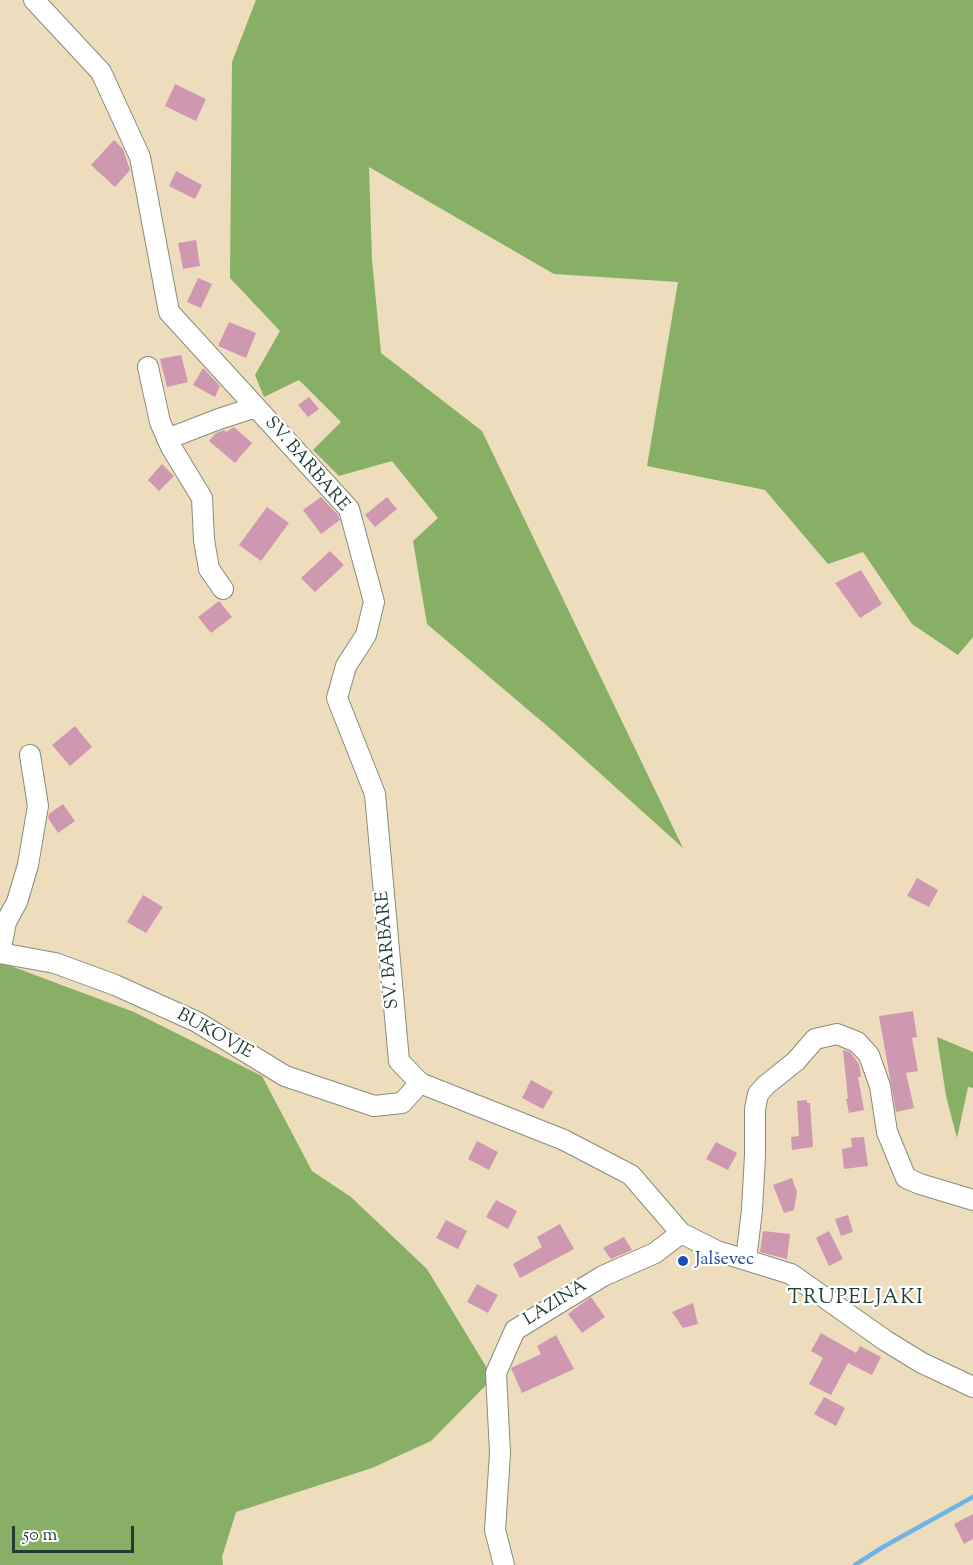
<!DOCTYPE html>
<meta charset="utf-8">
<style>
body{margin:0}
#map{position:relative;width:973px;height:1565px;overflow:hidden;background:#eeddbc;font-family:"Sorts Mill Goudy",serif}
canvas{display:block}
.scale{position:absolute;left:12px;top:1526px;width:122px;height:27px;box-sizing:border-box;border:3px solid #1f3d34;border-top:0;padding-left:8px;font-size:18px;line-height:21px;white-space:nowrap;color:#1f3d34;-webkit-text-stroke:4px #fff;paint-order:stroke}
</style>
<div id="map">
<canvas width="973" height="1565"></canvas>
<div class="scale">50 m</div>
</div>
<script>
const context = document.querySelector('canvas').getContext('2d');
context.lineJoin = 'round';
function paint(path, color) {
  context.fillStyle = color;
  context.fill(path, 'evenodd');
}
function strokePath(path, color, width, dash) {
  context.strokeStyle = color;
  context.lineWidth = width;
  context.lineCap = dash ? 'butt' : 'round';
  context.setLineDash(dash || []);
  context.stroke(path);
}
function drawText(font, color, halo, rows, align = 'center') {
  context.font = font + ' "Sorts Mill Goudy",serif';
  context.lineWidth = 4.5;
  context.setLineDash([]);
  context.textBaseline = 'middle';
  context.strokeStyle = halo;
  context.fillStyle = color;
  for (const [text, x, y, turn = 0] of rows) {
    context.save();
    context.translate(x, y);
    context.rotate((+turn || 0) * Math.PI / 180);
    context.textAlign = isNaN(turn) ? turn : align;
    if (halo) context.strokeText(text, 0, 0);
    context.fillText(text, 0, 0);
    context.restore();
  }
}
paint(new Path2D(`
 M 256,0 L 973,0 L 973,637 L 958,655 L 912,624 L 863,552 L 828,564 L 765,490 L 647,466 L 678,282 L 554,274 L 369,167 L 372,260 L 381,353 L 482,431 L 683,848 L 553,731 L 427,624 L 413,541 L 438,518 L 392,461 L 339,476 L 313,450 L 341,422 L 299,380 L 264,397 L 255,375 L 280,331 L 230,278 L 232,62 Z
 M 0,962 L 134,1012 L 262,1076 L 312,1171 L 351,1197 L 427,1269 L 493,1378 L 431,1441 L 372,1468 L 236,1512 L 222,1557 L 223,1565 L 0,1565 Z
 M 937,1037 L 973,1052 L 973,1088 L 968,1087 L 957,1138 L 946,1096 Z`), '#87af65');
strokePath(new Path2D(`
 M 855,1565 L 883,1547 L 973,1497`), '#70b3e6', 4.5);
paint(new Path2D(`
 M 175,84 L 206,99 L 196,121 L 165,106 Z
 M 114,140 L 123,149 L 130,170 L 115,187 L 91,165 Z
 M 176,171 L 202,185 L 195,199 L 169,186 Z
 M 196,240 L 200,266 L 183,269 L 178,243 Z
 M 198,278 L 212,284 L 201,308 L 187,302 Z
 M 229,322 L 256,333 L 246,358 L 218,346 Z
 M 181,355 L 188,382 L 167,387 L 160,359 Z
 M 203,368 L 220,386 L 215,397 L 193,385 Z
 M 309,397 L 319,409 L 308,417 L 298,405 Z
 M 234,427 L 252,443 L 235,463 L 209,441 L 216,433 L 224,430 L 226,432 Z
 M 162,464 L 174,476 L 159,491 L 148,480 Z
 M 321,497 L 338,515 L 340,520 L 321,534 L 303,510 Z
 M 387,497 L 397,509 L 375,527 L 365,515 Z
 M 267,507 L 289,523 L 261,561 L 239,545 Z
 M 330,551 L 344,565 L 315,592 L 301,578 Z
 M 861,570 L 882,604 L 860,618 L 835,583 Z
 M 219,601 L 232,617 L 211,633 L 198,617 Z
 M 75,726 L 92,747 L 70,766 L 52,745 Z
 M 63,804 L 75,821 L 58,833 L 48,818 L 49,814 Z
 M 917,878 L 938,890 L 929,907 L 907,896 Z
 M 143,895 L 163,907 L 146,933 L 127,922 Z
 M 913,1011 L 917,1037 L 912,1038 L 918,1071 L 906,1073 L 914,1108 L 896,1112 L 879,1016 Z
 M 843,1050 L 850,1052 L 859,1064 L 861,1077 L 858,1077 L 864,1110 L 849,1113 L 846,1099 L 848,1099 Z
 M 531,1080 L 553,1092 L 543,1109 L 522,1098 Z
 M 807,1100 L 807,1103 L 810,1103 L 813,1147 L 792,1150 L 791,1137 L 799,1136 L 797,1101 Z
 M 864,1137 L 868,1166 L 844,1169 L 842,1149 L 852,1147 L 851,1138 Z
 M 477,1141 L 498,1152 L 489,1170 L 468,1159 Z
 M 716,1142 L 737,1153 L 728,1170 L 706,1159 Z
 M 792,1178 L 797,1192 L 794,1210 L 784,1213 L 773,1185 Z
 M 496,1200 L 517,1211 L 508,1229 L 486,1217 Z
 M 848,1215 L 853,1232 L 841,1236 L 835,1219 Z
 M 446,1220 L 467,1231 L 458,1249 L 436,1238 Z
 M 560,1224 L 574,1249 L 520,1278 L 513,1264 L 542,1247 L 537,1237 Z
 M 763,1231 L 790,1234 L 787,1259 L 760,1252 Z
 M 829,1231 L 843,1259 L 829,1266 L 816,1238 Z
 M 624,1237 L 632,1250 L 611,1259 L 603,1248 Z
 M 477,1284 L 498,1295 L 488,1313 L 467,1302 Z
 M 591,1297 L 605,1317 L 582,1333 L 568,1314 Z
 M 693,1303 L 698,1324 L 683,1328 L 672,1312 Z
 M 821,1333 L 856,1353 L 860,1346 L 881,1357 L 872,1375 L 848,1363 L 831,1395 L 809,1384 L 823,1358 L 811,1351 Z
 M 556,1335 L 574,1369 L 522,1393 L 511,1368 L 541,1354 L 537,1346 Z
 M 824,1397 L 845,1408 L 836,1426 L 814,1414 Z
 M 973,1514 L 973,1539 L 964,1544 L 954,1524 Z`), '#cd98b0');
const minor = new Path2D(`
 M 34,0 L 101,72 L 140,157 L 169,312 L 349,509 L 374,602 L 366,635 L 346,666 L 337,698 L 375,794 L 399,1061 L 420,1083 L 564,1140 L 631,1175 L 681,1233 L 717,1251 L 791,1274 L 886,1341 L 922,1363 L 973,1387
 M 148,367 L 160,422 L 171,447 L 202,498 L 204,540 L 209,569 L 223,589
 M 167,439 L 219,419 L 256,407
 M 0,953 L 55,963 L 115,985 L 197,1022 L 285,1076 L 374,1106 L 402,1103 L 420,1083
 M 0,953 L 6,922 L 17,902 L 28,865 L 38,806 L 30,755
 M 746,1260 L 752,1210 L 755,1155 L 755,1109 L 758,1094 L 766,1085 L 796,1061 L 815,1039 L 837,1034 L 857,1042 L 869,1055 L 880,1086 L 887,1132 L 906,1178 L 920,1184 L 973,1200
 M 504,1565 L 495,1530 L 500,1453 L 496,1373 L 515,1330 L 603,1276 L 655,1253 L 681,1233`);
strokePath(minor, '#868d78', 22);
strokePath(minor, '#fff', 20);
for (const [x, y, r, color] of [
 [683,1261,6,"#1a4fb4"]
]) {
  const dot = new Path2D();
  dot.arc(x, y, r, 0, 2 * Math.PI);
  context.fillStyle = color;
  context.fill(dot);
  strokePath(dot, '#fff', 2);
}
drawText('18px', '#1f3d34', '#fff', [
 ["SV. BARBARE",306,465,49],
 ["SV. BARBARE",389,950,-95],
 ["BUKOVJE",214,1035,29],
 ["LAZINA",556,1304,-32]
]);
drawText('18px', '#164399', '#fff', [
 ["Jalševec",695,1261]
], 'left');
context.letterSpacing = '1.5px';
drawText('20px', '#1f3d34', '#fff', [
 ["TRUPELJAKI",856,1300]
]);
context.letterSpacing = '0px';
</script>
